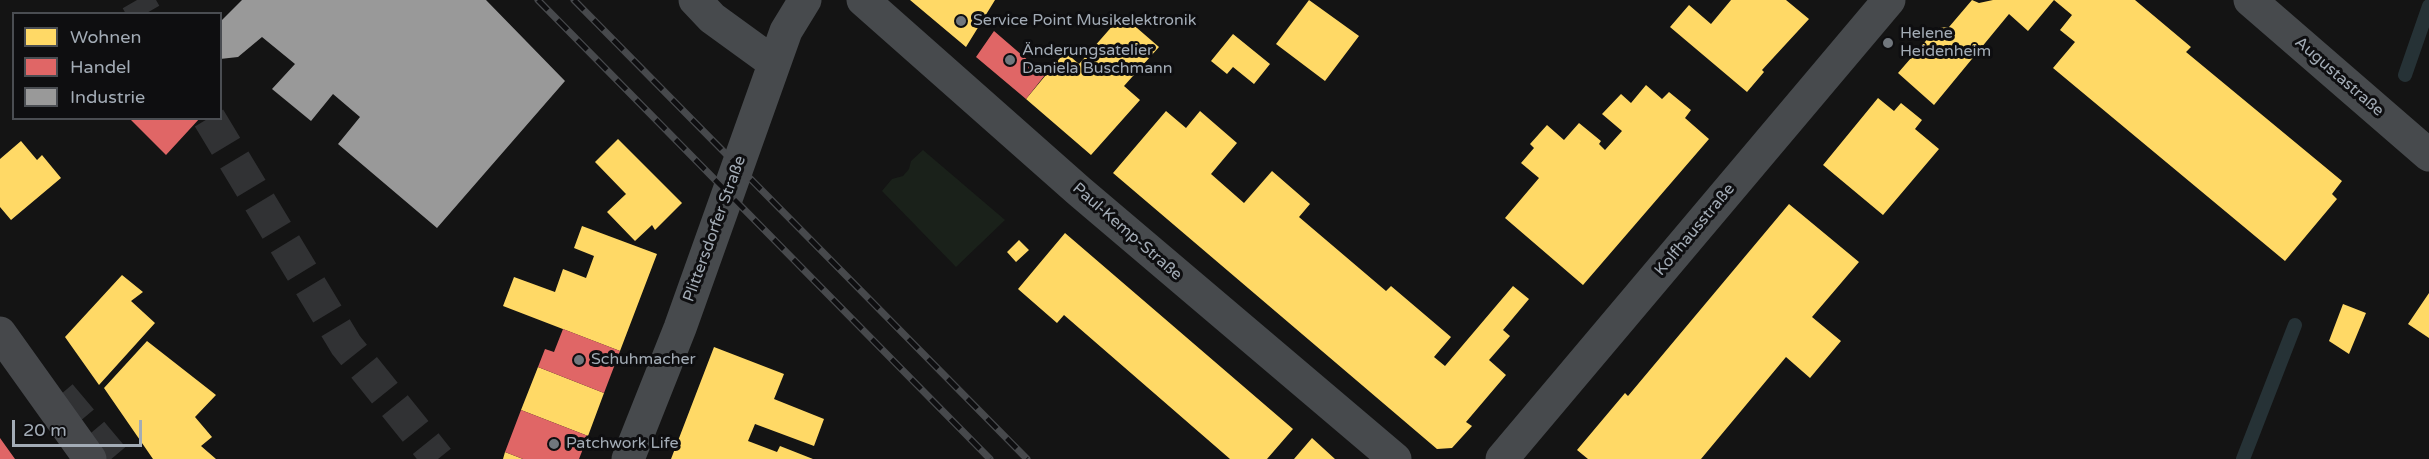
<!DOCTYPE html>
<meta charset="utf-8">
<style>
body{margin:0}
#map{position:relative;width:2429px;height:459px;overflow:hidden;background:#141414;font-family:"Varela Round",sans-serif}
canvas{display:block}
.legend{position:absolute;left:12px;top:12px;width:210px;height:108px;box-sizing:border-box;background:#0e0e10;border:2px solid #4a4d52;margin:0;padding:8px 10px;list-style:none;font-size:18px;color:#a3acb6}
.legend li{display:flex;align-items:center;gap:12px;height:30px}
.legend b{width:30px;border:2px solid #4a4d52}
.scale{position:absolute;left:12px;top:420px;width:130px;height:27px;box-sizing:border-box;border:3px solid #a3acb6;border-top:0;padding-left:8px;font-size:18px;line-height:21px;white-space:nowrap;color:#a3acb6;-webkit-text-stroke:4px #0e0e10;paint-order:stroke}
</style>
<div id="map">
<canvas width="2429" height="459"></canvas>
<ul class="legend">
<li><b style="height:16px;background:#ffd966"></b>Wohnen</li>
<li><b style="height:16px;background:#e06666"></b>Handel</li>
<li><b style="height:16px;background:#999"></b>Industrie</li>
</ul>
<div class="scale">20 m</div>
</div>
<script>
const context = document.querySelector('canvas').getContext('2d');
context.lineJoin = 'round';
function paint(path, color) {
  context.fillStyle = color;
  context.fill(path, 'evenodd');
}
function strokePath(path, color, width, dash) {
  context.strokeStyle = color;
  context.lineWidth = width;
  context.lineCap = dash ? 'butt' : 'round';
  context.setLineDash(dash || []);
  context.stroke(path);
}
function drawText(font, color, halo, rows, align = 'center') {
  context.font = font + ' "Varela Round",sans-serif';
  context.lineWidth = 6;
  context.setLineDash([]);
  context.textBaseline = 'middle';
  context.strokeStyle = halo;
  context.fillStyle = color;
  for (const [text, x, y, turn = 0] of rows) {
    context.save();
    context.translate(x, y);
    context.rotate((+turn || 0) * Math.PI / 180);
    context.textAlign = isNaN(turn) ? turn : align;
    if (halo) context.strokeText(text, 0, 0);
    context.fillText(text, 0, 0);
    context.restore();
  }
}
paint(new Path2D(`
 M 923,150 L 1005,220 L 956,267 L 882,191 L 892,179 L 903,176 L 909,169 L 911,161 Z`), '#1a211a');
paint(new Path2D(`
 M 910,0 L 995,0 L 966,47 Z
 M 1309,0 L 1359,36 L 1325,81 L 1276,44 Z
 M 1731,0 L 1786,0 L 1809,19 L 1762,70 L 1764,72 L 1747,92 L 1670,27 L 1689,5 L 1711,24 Z
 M 1972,0 L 1979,3 L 1993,0 L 2135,0 L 2191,47 L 2186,52 L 2342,181 L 2332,194 L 2337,199 L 2285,261 L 2053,68 L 2075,42 L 2060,30 L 2072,15 L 2054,0 L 2028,31 L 2009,14 L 1934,105 L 1898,73 L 1937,28 L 1949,27 Z
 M 1122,15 L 1159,47 L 1124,86 L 1140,100 L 1091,155 L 1026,99 L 1065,52 L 1079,64 Z
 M 1233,34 L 1270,64 L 1254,84 L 1233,67 L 1227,74 L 1211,61 Z
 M 1646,85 L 1662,99 L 1669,92 L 1691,110 L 1685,118 L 1709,139 L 1583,285 L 1505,218 L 1539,178 L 1521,163 L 1534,148 L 1530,144 L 1547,125 L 1564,140 L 1579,123 L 1601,141 L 1599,144 L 1605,150 L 1622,131 L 1602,114 L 1621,94 L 1631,103 Z
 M 1878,98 L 1894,111 L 1901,103 L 1922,120 L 1915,129 L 1939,149 L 1883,215 L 1823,165 Z
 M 1166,111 L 1186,128 L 1200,111 L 1237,143 L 1211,174 L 1244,203 L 1272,171 L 1310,204 L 1299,217 L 1386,291 L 1391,286 L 1451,337 L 1434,357 L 1445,366 L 1513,286 L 1529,299 L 1503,330 L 1510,336 L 1489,360 L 1506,375 L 1466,422 L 1472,426 L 1452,448 L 1437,449 L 1113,173 Z
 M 618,139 L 682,203 L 655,230 L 652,225 L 635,241 L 607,212 L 626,194 L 595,162 Z
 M 21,141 L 37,160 L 42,155 L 61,178 L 11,220 L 0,207 L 0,159 Z
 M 1789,204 L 1859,262 L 1812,317 L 1841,341 L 1810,378 L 1786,357 L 1701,459 L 1588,459 L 1577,450 L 1625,393 L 1628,396 Z
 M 582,226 L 657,254 L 620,351 L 503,306 L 514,277 L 555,292 L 563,269 L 586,278 L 594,256 L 574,248 Z
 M 1065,233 L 1293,429 L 1267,459 L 1230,459 L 1064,315 L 1057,323 L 1018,289 Z
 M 1019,240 L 1029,250 L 1016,262 L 1007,252 Z
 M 122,275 L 143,292 L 131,301 L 155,323 L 99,385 L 65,337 Z
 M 2429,293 L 2429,338 L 2408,324 Z
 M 2343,304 L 2366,313 L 2349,354 L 2329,341 Z
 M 147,341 L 216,395 L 195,417 L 212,437 L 201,446 L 216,459 L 153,459 L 104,388 Z
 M 714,347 L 784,374 L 774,399 L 824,419 L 814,446 L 755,424 L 748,441 L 777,452 L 780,446 L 813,459 L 671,459 Z
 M 538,367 L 604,393 L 588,436 L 521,410 Z
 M 1312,438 L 1335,459 L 1294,459 Z
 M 505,452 L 523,459 L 503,459 Z`), '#ffd966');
paint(new Path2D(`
 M 994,31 L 1045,75 L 1026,99 L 976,57 Z
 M 129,118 L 200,118 L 166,155 Z
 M 563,329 L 620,351 L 604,393 L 538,367 L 545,349 L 554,352 Z
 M 521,410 L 588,436 L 579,459 L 523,459 L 505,452 Z
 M 0,438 L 15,459 L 0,459 Z`), '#e06666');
paint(new Path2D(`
 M 242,0 L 486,0 L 565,81 L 437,228 L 338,144 L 360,117 L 333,94 L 311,121 L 272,89 L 295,64 L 262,37 L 238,57 L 220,59 L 220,22 Z`), '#999');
strokePath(new Path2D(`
 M 2405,75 L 2429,6
 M 2243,459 L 2295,325`), '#263236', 14);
strokePath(new Path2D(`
 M 137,0 L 145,14
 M 209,118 L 346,345 L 438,459
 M 60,395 L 114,459`), '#313234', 33, [33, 16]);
strokePath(new Path2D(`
 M 695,0 L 712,18 L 774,63
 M 863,0 L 1079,191 L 1395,459
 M 2250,0 L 2429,155
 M 628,459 L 680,328 L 786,31 L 805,0
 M 1502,459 L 1889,0`), '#474a4d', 33);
strokePath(new Path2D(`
 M 0,333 L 90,459`), '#46484b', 33);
const rail = new Path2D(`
 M 538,0 L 990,459
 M 574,0 L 1027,459`);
strokePath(rail, '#47494c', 7);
strokePath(rail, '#0e0e10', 4.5, [14]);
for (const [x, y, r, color] of [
 [961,21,6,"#71777d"],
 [1888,43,6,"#71777d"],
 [1010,60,6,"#71777d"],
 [579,360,6,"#71777d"],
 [554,444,6,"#71777d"]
]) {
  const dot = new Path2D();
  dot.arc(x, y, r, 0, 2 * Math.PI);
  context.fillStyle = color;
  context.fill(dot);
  strokePath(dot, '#0e0e10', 2);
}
drawText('16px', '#a3acb6', '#0e0e10', [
 ["Service Point Musikelektronik",973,21],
 ["Helene",1900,34],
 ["Heidenheim",1900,52],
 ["Änderungsatelier",1022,51],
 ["Daniela Buschmann",1022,69],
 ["Schuhmacher",591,360],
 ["Patchwork Life",566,444]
], 'left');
drawText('16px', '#a3acb6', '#0e0e10', [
 ["Augustastraße",2339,77,41],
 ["Plittersdorfer Straße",715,229,-70],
 ["Kolfhausstraße",1695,230,-50],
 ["Paul-Kemp-Straße",1127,232,41]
]);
</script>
